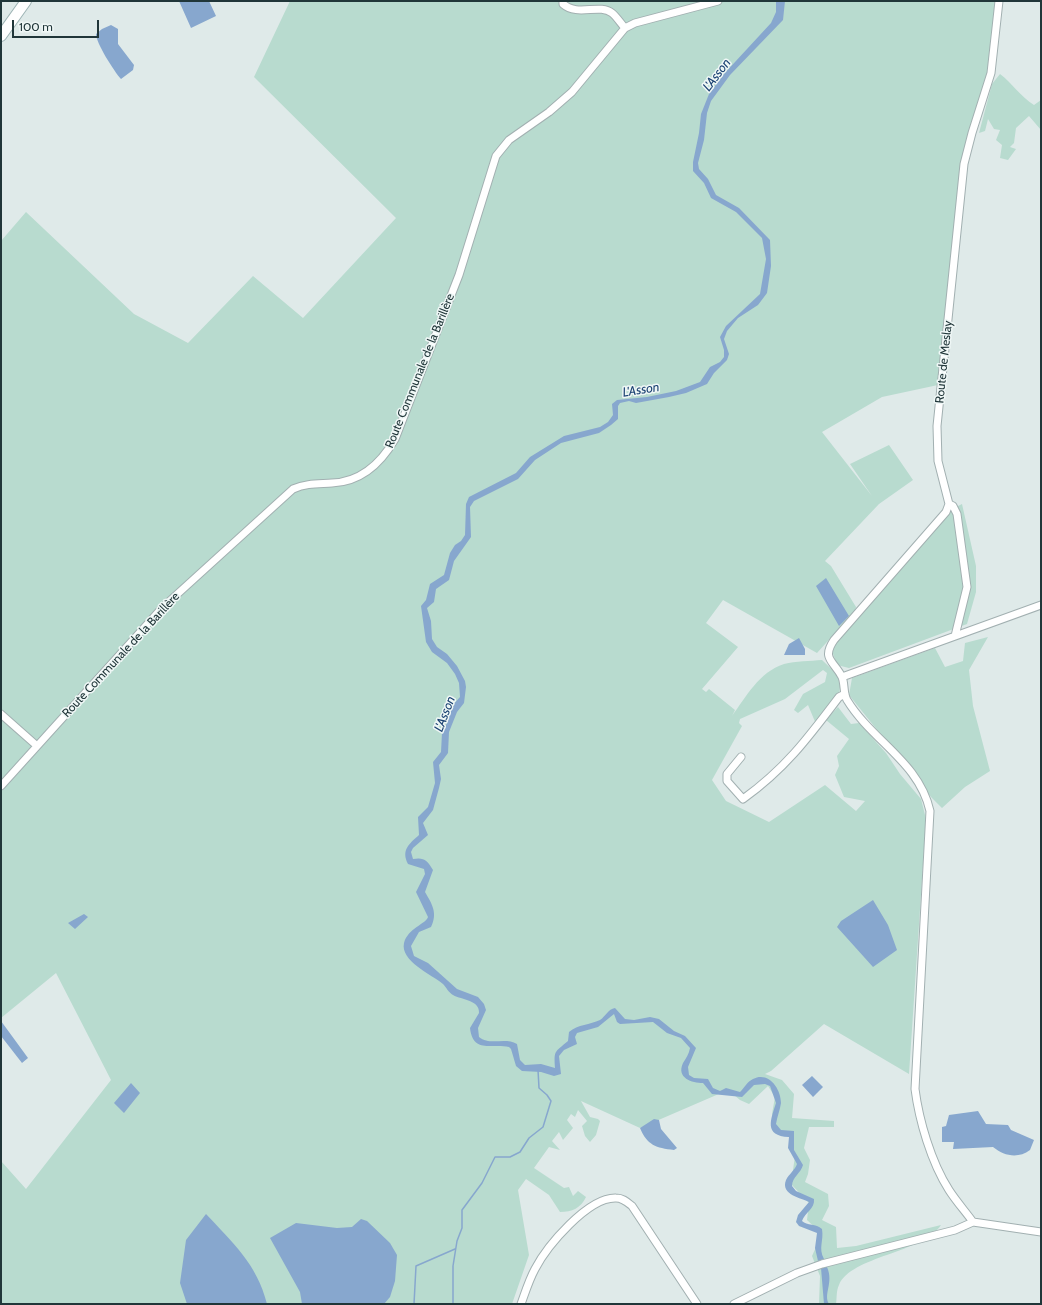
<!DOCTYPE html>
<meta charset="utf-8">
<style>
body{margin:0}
#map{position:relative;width:1042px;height:1305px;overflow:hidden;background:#dfeae9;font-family:Cabin,sans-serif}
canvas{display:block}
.frame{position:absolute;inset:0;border:2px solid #203639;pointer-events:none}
.scale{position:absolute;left:12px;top:20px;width:87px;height:18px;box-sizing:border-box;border:2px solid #203639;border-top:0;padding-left:5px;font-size:12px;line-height:14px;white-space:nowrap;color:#203639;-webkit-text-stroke:3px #eff7f6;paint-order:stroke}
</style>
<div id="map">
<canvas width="1042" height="1305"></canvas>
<div class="frame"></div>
<div class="scale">100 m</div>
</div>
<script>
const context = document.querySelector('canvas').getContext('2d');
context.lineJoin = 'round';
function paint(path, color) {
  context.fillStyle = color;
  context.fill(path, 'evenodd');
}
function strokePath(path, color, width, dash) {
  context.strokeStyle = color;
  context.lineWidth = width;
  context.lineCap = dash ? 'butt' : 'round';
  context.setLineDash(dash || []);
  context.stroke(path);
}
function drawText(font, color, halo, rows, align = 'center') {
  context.font = font + ' Cabin,sans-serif';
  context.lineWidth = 3;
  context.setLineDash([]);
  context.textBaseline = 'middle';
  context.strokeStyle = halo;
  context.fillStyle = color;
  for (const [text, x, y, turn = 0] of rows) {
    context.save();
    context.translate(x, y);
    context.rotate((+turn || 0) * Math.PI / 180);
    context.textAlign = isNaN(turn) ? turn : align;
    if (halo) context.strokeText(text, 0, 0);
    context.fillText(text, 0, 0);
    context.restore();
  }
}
paint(new Path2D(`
 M 290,1 L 996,1 L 990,62 L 965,150 L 938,385 L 882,397 L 822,432 L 872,496 L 850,464 L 889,445 L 913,480 L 879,504 L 825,561 L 831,566 L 856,607 L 855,611 L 817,653 L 723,600 L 706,623 L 738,647 L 702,689 L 706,692 L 709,689 L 735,710 L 732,716 C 746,697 759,672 784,664 C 796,661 810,661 822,660 L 841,678 L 839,696 L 816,724 L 808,705 L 798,713 L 794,710 L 803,694 L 825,682 L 827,673 L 823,670 L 785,699 L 740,719 L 739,723 L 742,726 L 712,780 L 726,801 L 769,822 L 825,785 L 856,811 L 865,801 L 844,797 L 835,775 L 839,766 L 837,756 L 849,739 L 826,720 L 838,707 L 851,724 L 859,723 L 886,753 L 900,774 L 921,799 L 926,819 L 909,1074 L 824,1024 L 771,1071 L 765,1074 L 782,1080 L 794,1094 L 792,1118 L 834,1121 L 834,1127 L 809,1127 L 804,1148 L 810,1160 L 808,1174 L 805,1182 L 828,1194 L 829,1206 L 822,1220 L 836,1227 L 837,1248 L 856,1246 L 941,1225 C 923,1253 851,1256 839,1285 C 836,1291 837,1299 836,1304 L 819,1304 L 820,1276 L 812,1256 L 822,1234 L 807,1220 L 809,1203 L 791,1184 L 795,1156 L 791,1138 L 777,1131 L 772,1114 L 775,1097 L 768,1086 L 749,1104 L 740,1100 L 728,1090 L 640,1128 L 581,1101 L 590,1117 L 598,1119 L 600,1121 L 596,1135 L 590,1142 L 585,1136 L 582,1126 L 587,1121 L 578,1110 L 575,1117 L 571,1114 L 567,1120 L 573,1128 L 563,1140 L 559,1132 L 552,1141 L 560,1150 L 549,1147 L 534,1168 L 564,1188 L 569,1187 L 573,1196 L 578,1191 L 586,1197 C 581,1208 572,1212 560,1212 L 549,1195 L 526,1179 L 518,1190 L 529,1255 L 512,1304 L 1,1304 L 1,1161 L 26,1189 L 111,1080 L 56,973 L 1,1018 L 1,241 L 26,212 L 134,314 L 188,343 L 253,276 L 303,318 L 396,218 L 254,77 Z
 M 1000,74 C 1012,83 1021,97 1034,105 L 1041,100 L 1041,130 L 1029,116 L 1016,128 L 1014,143 L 1010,147 L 1016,149 L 1008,160 L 1000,158 L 1002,145 L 996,140 L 1000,130 L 994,129 L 988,119 L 985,131 L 979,133 L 992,84 Z
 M 962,504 L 976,566 L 976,592 L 967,624 L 849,668 L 837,665 L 831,648 L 952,509 Z
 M 988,637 L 969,670 L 973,706 L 990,771 L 965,787 L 942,808 L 931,797 L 849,695 L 852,678 L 935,648 L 945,667 L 963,661 L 965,643 Z`), '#b8dbcf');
paint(new Path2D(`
 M 179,1 L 209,1 L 216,16 L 191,28 Z
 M 776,1 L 785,1 L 783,20 L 730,75 L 711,101 L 707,113 L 704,140 L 698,163 L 699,169 L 708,179 L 716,195 L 739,208 L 770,240 L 771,266 L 767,293 L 758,305 L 738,318 L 727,331 L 724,339 L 729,354 L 727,360 L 714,373 L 707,384 L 686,393 L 669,397 L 636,403 L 629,401 L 620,403 L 618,406 L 618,419 L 611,425 L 599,433 L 561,443 L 535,460 L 518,479 L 474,501 L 470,507 L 471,537 L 454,561 L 449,580 L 436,589 L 434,602 L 427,608 L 431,621 L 432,639 L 437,647 L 447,654 L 457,666 L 465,681 L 466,687 L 464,703 L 457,712 L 449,732 L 448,753 L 439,765 L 441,779 L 439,788 L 433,810 L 423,823 L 428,835 L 413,848 L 411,852 L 413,859 C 424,857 427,860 433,870 L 425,892 C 432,904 438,913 431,927 L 419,932 L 411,946 L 414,956 L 428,963 L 457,989 L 478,997 L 484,1004 L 486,1010 L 478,1028 L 479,1037 C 490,1046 505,1037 517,1044 L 520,1060 L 525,1065 L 541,1064 L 555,1068 C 554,1050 554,1053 568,1041 L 569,1032 C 578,1024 590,1025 600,1020 C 606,1016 608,1009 615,1008 L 625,1019 L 634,1020 L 650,1017 L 659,1019 L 674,1031 L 685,1036 L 696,1048 L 688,1067 L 689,1075 L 694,1078 L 708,1079 L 713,1088 L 720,1091 L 726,1088 L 740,1092 C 745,1087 747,1082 753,1079 C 768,1071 781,1088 781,1103 C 780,1110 777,1117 776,1124 L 781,1130 L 794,1131 L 794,1150 L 803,1165 C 801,1173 792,1177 792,1186 L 796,1191 L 814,1199 C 815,1209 805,1212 802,1221 C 807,1226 816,1223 822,1229 C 824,1241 818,1248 824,1259 L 818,1261 L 815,1248 L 817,1233 L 799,1226 L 796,1222 L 798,1215 L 809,1202 C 802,1198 780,1195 786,1180 C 789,1174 795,1170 797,1164 L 788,1148 L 789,1137 C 763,1136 771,1119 776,1103 L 770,1086 L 765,1084 L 754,1085 L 742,1097 L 712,1094 L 703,1083 C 692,1083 676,1078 683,1063 C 686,1058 689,1054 690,1048 L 681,1038 L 667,1033 L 653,1022 L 620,1024 L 617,1022 L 614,1014 L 598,1027 L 577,1033 L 575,1037 L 577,1044 L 564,1050 L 559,1056 L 561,1074 L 554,1076 L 541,1072 L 522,1071 L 516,1066 L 511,1049 L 509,1047 C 492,1043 473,1054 470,1028 L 479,1013 C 480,1000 462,1000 453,995 C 449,993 446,987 443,984 C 431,974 400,961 404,943 C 408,928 426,924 428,917 L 416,892 L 425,874 L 424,869 L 408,864 C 401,850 409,844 419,835 L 418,817 L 428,807 L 435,783 L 433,762 L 441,752 L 442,733 L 447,723 L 452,706 L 460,697 L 459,683 L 455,674 L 447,663 L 432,652 L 426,642 L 421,606 L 426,600 L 430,584 L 444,575 L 450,553 L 455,545 L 461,541 L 465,535 L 466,504 L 469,497 L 516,473 L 530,457 L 564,436 L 600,427 L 608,422 L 613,415 L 612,404 L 617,400 L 647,397 L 676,391 L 700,382 L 710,367 L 720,362 L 724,357 L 724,350 L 720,337 L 726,326 L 760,294 L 766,259 L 762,238 L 736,212 L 711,198 L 704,183 L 693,171 L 693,162 L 699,133 L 701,114 L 709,94 L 723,75 L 771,23 L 776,12 Z
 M 111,25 L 118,29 L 118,44 L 134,65 L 133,70 L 121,79 C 114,71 96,43 96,34 L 102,29 Z
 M 826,578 L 849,616 L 839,626 L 816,586 Z
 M 799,638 L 805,649 L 805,655 L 784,655 L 789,644 Z
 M 873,900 L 888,925 L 897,950 L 873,967 L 837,927 L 841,921 Z
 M 84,914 L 88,917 L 75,929 L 68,923 Z
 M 1,1021 L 28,1058 L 22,1063 L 1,1036 Z
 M 812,1076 L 823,1087 L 813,1097 L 802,1085 Z
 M 131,1083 L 140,1093 L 124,1113 L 114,1103 Z
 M 978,1111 L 986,1124 L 1008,1125 L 1011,1130 L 1034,1140 L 1030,1150 C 1018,1159 1004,1156 993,1147 L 953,1149 L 954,1142 L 942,1142 L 942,1127 L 946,1126 L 949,1115 Z
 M 654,1119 L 659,1120 L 661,1129 L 677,1148 L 674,1150 C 656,1148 647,1145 640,1128 Z
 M 206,1214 C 233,1243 257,1264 267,1304 L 187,1304 L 180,1283 L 186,1240 Z
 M 361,1219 L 367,1221 L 390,1243 L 397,1255 L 395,1281 L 390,1297 L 384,1304 L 302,1304 L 300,1292 L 270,1238 L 296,1223 L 337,1228 L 352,1227 Z
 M 827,1267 C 834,1283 823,1294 829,1304 L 824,1304 L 821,1268 Z`), '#87a7ce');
strokePath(new Path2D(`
 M 414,1304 L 416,1266 L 455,1249
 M 453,1304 L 453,1266 L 457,1241 L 462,1228 L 462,1210 L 482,1183 L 495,1157 L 510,1157 L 520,1152 L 529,1138 L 543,1127 L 551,1101 L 547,1095 L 539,1088 L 538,1070`), '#87a7ce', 1.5);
const minor = new Path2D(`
 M 563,1 L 563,4 C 578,17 599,3 612,13 C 617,17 621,24 625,28
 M 949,504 L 953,506 L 957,514 L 967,587 L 955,636
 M 842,677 L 1041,605
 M 1,714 L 36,745
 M 741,757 L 727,774 L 727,781 L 743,799 C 785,769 808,738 839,697 L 845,694
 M 1,786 L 162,608 L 293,489 C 307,483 318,484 332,483 C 362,482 381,463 395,439 L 459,275 L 496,156 L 509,140 L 549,112 L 572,92 L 625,28 L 635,23 L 718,1
 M 973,1222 L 1041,1232
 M 521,1304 C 525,1293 529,1280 535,1269 C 547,1246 588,1197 616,1198 C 623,1198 627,1202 632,1206 L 697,1304
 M 734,1304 L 797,1273 L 822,1264 L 955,1230 L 973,1222 C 965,1211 956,1201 949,1190 C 931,1162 919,1120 915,1089 L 930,811 C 919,762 872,741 847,700 C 843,693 845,684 842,677 C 834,661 821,659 834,640 L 946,512 L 949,504 L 938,461 L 937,426 L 964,164 L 972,133 L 991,73 L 999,1`);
const secondary = new Path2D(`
 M 1,36 L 26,1`);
strokePath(minor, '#a2b0b1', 9);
strokePath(secondary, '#9eb4b5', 12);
strokePath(minor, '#fff', 7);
strokePath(secondary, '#fff', 10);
drawText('12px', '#203639', '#eff7f6', [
 ["Route de Meslay",944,362,-84],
 ["Route Communale de la Barillère",420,371,-68],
 ["Route Communale de la Barillère",121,655,-47]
]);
drawText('italic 13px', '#1c4373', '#eff7f6', [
 ["L'Asson",717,75,-53],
 ["L'Asson",641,390,-9],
 ["L'Asson",445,714,-69]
]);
</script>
